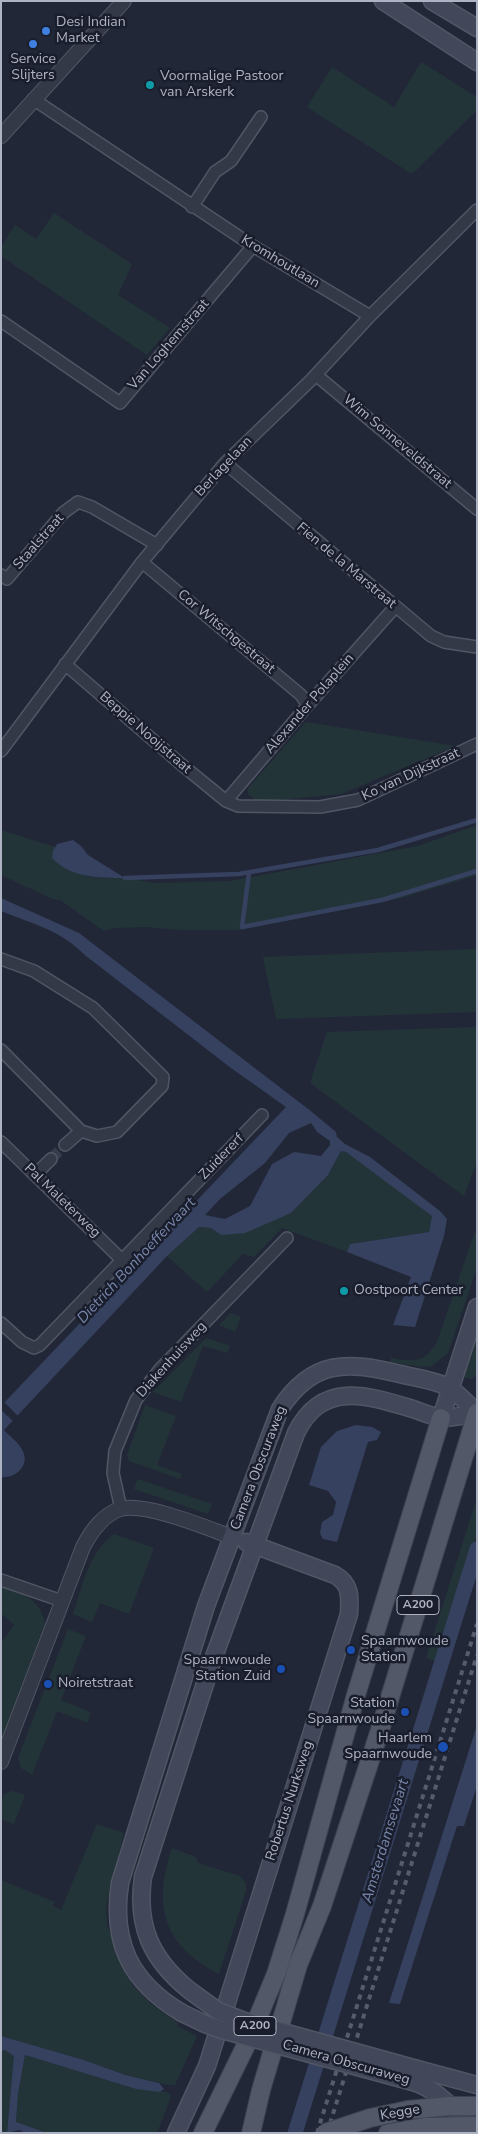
<!DOCTYPE html>
<style>
body{margin:0}
#map{position:relative;width:478px;height:2134px;overflow:hidden;background:#212737;font-family:"Nunito Sans",sans-serif}
canvas{display:block}
.frame{position:absolute;inset:0;border:2px solid #aeb3c4;pointer-events:none}
</style>
<div id="map">
<canvas width="478" height="2134"></canvas>
<div class="frame"></div>
</div>
<script>
const context = document.querySelector('canvas').getContext('2d');
context.lineJoin = 'round';
function paint(path, color) {
  context.fillStyle = color;
  context.fill(path, 'evenodd');
}
function strokePath(path, color, width, dash) {
  context.strokeStyle = color;
  context.lineWidth = width;
  context.lineCap = dash ? 'butt' : 'round';
  context.setLineDash(dash || []);
  context.stroke(path);
}
function drawText(font, color, halo, rows, align = 'center') {
  context.font = font + ' "Nunito Sans",sans-serif';
  context.lineWidth = 5;
  context.setLineDash([]);
  context.textBaseline = 'middle';
  context.strokeStyle = halo;
  context.fillStyle = color;
  for (const [text, x, y, turn = 0] of rows) {
    context.save();
    context.translate(x, y);
    context.rotate((+turn || 0) * Math.PI / 180);
    context.textAlign = isNaN(turn) ? turn : align;
    if (halo) context.strokeText(text, 0, 0);
    context.fillText(text, 0, 0);
    context.restore();
  }
}
paint(new Path2D(`
 M 421,62 L 477,97 L 477,110 L 412,174 L 307,107 L 332,67 L 394,107 Z
 M 54,213 L 132,264 L 118,295 L 170,328 L 147,355 L 1,256 L 1,247 L 15,225 L 36,239 Z
 M 306,722 L 456,746 L 341,794 L 257,802 L 248,794 L 248,788 Z
 M 477,825 L 477,875 L 401,898 L 240,930 L 179,930 L 147,927 L 114,928 L 104,931 L 60,900 L 53,899 L 1,875 L 1,830 L 55,847 L 53,851 L 57,863 L 87,876 L 100,878 L 125,878 L 154,883 L 230,881 L 418,846 Z
 M 477,949 L 477,1012 L 276,1019 L 263,957 Z
 M 477,1027 L 477,1162 L 464,1196 L 310,1083 L 327,1032 Z
 M 341,1151 L 346,1152 L 428,1212 L 432,1216 L 429,1232 L 350,1244 L 347,1252 L 282,1228 L 254,1257 L 243,1254 L 207,1292 L 167,1256 L 199,1227 L 211,1228 L 221,1235 L 291,1213 L 328,1175 Z
 M 477,1231 L 477,1268 L 448,1353 L 432,1366 L 422,1367 L 390,1362 L 391,1358 C 413,1362 425,1363 437,1342 L 474,1234 Z
 M 231,1313 L 241,1317 L 235,1332 L 219,1325 Z
 M 206,1338 L 230,1346 L 227,1353 L 203,1346 L 181,1402 L 153,1392 Z
 M 477,1339 L 477,1375 L 471,1379 L 464,1377 Z
 M 145,1405 L 176,1416 L 157,1465 L 182,1474 L 180,1479 L 129,1461 L 127,1455 Z
 M 138,1479 L 212,1504 L 208,1514 L 134,1489 Z
 M 477,1498 L 477,1534 L 438,1662 L 426,1658 Z
 M 114,1534 L 154,1548 L 129,1614 L 100,1603 L 92,1622 L 73,1614 C 83,1585 88,1554 114,1534 Z
 M 1,1587 C 24,1594 39,1598 45,1623 L 1,1741 L 1,1643 L 14,1625 L 1,1613 Z
 M 68,1629 L 86,1636 L 61,1700 L 90,1712 L 88,1723 L 57,1711 L 32,1775 L 21,1768 L 18,1758 Z
 M 12,1791 L 25,1795 L 14,1824 L 1,1819 L 1,1802 L 4,1794 Z
 M 97,1824 L 124,1833 L 106,1906 L 107,1926 L 115,1942 L 120,1963 L 134,1987 L 151,2004 L 178,2023 L 177,2026 L 197,2036 L 175,2085 L 169,2085 L 125,2075 L 84,2060 L 1,2036 L 1,1880 L 55,1902 L 53,1906 L 61,1910 Z
 M 172,1848 L 196,1857 L 198,1863 L 240,1876 L 246,1883 L 246,1891 L 219,1974 C 162,1945 153,1905 172,1848 Z
 M 5,2050 L 14,2056 L 14,2062 L 7,2133 L 1,2133 L 1,2051 Z
 M 25,2055 L 136,2089 L 167,2092 L 171,2095 L 170,2099 L 157,2133 L 47,2133 L 16,2123 L 18,2094 Z`), '#233439');
paint(new Path2D(`
 M 73,840 L 81,846 L 88,855 L 125,878 C 100,878 70,878 52,858 L 53,851 L 57,844 Z
 M 1,898 L 79,933 L 312,1112 L 336,1132 L 337,1137 L 345,1144 L 370,1157 L 440,1211 L 447,1219 L 444,1236 L 415,1327 L 393,1325 L 411,1277 L 347,1252 L 350,1244 L 429,1232 L 432,1216 L 346,1152 L 341,1151 L 328,1175 L 291,1213 L 245,1233 L 221,1235 L 211,1228 L 199,1227 L 167,1256 L 4,1430 C 9,1436 17,1441 21,1448 C 32,1463 17,1479 1,1477 L 1,1406 L 286,1107 L 231,1068 L 86,956 C 59,929 35,925 1,911 ZM 311,1123 L 317,1132 L 330,1141 L 330,1145 L 321,1156 L 294,1152 L 272,1164 L 250,1206 L 225,1219 L 205,1215 L 220,1199 L 265,1163 L 289,1133 Z
 M 356,1425 L 372,1427 L 381,1432 L 377,1440 L 368,1442 L 337,1542 L 323,1539 L 320,1533 L 322,1522 L 333,1515 L 336,1502 L 328,1491 L 309,1485 L 321,1447 L 337,1431 Z
 M 477,1725 L 477,1786 L 464,1826 L 457,1826 L 400,2004 L 389,2003 Z
 M 1,2036 L 84,2060 L 125,2075 L 159,2083 L 164,2089 L 160,2092 L 136,2089 L 25,2055 L 18,2094 L 16,2122 L 47,2133 L 26,2133 L 19,2130 L 7,2133 L 14,2056 L 5,2050 L 1,2051 Z`), '#36415f');
paint(new Path2D(`
 M 4,1402 L 18,1416 L 13,1421 L 1,1410 L 1,1405 Z`), '#212737');
strokePath(new Path2D(`
 M 249,873 L 242,927 L 382,900 L 477,871
 M 125,878 L 239,874 L 378,850 L 477,820`), '#36415f', 4.5);
strokePath(new Path2D(`
 M 295,2133 L 477,1549`), '#36415f', 15);
strokePath(new Path2D(`
 M 51,1159 L 65,1145`), '#363c4c', 11, [11, 5.5]);
const minor = new Path2D(`
 M 33,99 L 253,246 L 370,316
 M 192,207 L 215,172 L 231,161 L 261,117
 M 1,321 L 120,403 L 253,246
 M 316,375 L 477,509
 M 225,463 L 431,636 L 444,642 L 477,647
 M 142,562 L 301,695 L 308,705
 M 1,575 L 7,579 L 63,513 L 78,502 L 92,507 L 157,545
 M 65,664 L 182,765 L 226,801 L 238,806 L 320,807 L 358,800 L 477,744
 M 1,751 L 142,562 L 225,463 L 311,380 L 370,316 L 477,210
 M 226,801 L 308,705 L 395,607
 M 1,959 L 34,971 L 93,1008 L 163,1077 L 162,1086 L 117,1132 L 97,1136 L 81,1131 L 1,1050
 M 1,1142 L 123,1261
 M 65,1145 L 81,1131
 M 35,1175 L 51,1159
 M 1,1323 L 22,1342 L 34,1348 L 40,1345 L 262,1115
 M 121,1509 L 113,1473 L 115,1451 L 136,1400 L 160,1369 L 287,1238
 M 1,1580 L 62,1601`);
const tertiary = new Path2D(`
 M 1,136 L 124,1
 M 1,1762 L 83,1547 C 91,1532 102,1515 120,1509 C 145,1502 207,1528 232,1537`);
const secondary = new Path2D(`
 M 383,1 L 477,62
 M 432,1 L 477,28
 M 441,1418 L 477,1307
 M 189,1990 C 151,1959 136,1926 143,1877 L 211,1665 L 296,1433 C 322,1380 367,1395 413,1409 C 422,1412 433,1417 442,1418 C 453,1418 466,1415 477,1413
 M 182,2013 C 130,1982 111,1942 120,1883 L 206,1606 L 280,1409 C 312,1359 348,1361 400,1374 C 416,1378 434,1380 448,1387 C 459,1393 468,1405 477,1413
 M 417,2069 L 477,2085
 M 413,2082 C 438,2089 452,2110 473,2125
 M 176,2133 L 207,2066 L 349,1614 C 350,1597 351,1584 335,1575 L 246,1542`);
const primary = new Path2D(`
 M 408,2110 L 450,2106 L 477,2106
 M 203,2133 L 249,2039 L 276,1974 L 295,1914 L 356,1695 L 441,1418
 M 251,2133 L 261,2090 L 298,1965 L 322,1906 L 380,1730 L 477,1413
 M 388,2133 L 426,2127 L 477,2126`);
strokePath(minor, '#515665', 14);
strokePath(tertiary, '#515665', 16);
strokePath(secondary, '#515665', 19);
strokePath(primary, '#3d4251', 20);
strokePath(minor, '#343947', 11);
strokePath(tertiary, '#343947', 14);
strokePath(secondary, '#42475a', 16);
strokePath(primary, '#525867', 18);
strokePath(new Path2D(`
 M 317,2133 L 477,1624
 M 327,2133 L 477,1655`), '#565c6e', 4, [5, 5]);
const secondaryBridge = new Path2D(`
 M 189,1990 L 218,2011 L 247,2022 L 417,2069
 M 182,2013 L 205,2024 L 222,2030 L 413,2082`);
const primaryBridge = new Path2D(`
 M 325,2133 L 370,2118 L 408,2110`);
strokePath(secondaryBridge, '#515665', 19, []);
strokePath(primaryBridge, '#3d4251', 20, []);
strokePath(secondaryBridge, '#42475a', 16);
strokePath(primaryBridge, '#525867', 18);
for (const [x, y, r, color] of [
 [46,31,5,"#3f7fe0"],
 [33,44,5,"#3f7fe0"],
 [150,85,5,"#0f9aa8"],
 [344,1291,5,"#0f9aa8"],
 [351,1650,5,"#1a4fb4"],
 [281,1669,5,"#1a4fb4"],
 [48,1684,5,"#1a4fb4"],
 [405,1712,5,"#1a4fb4"],
 [443,1747,6,"#1a4fb4"]
]) {
  const dot = new Path2D();
  dot.arc(x, y, r, 0, 2 * Math.PI);
  context.fillStyle = color;
  context.fill(dot);
  strokePath(dot, '#1a1e2c', 2);
}
for (const [x, y, w] of [
 [418,1605,42],
 [255,2026,42]
]) {
  const box = new Path2D();
  box.roundRect(x - w / 2, y - 9.5, w, 19, 4);
  context.fillStyle = '#1a1e2c';
  context.fill(box);
  strokePath(box, '#aeb3c4', 1);
}
drawText('bold 12px', '#aeb3c4', null, [
 ["A200",418,1605],
 ["A200",255,2026]
]);
drawText('14px', '#aeb3c4', '#1a1e2c', [
 ["Desi Indian",56,23],
 ["Market",56,39],
 ["Service",33,60,"center"],
 ["Slijters",33,76,"center"],
 ["Voormalige Pastoor",160,77],
 ["van Arskerk",160,93],
 ["Oostpoort Center",354,1291],
 ["Spaarnwoude",361,1642],
 ["Station",361,1658],
 ["Spaarnwoude",271,1661,"right"],
 ["Station Zuid",271,1677,"right"],
 ["Noiretstraat",58,1684],
 ["Station",395,1704,"right"],
 ["Spaarnwoude",395,1720,"right"],
 ["Haarlem",432,1739,"right"],
 ["Spaarnwoude",432,1755,"right"]
], 'left');
drawText('14px', '#aeb3c4', '#1a1e2c', [
 ["Kromhoutlaan",280,262,31],
 ["Van Loghemstraat",169,345,-49],
 ["Wim Sonneveldstraat",397,442,40],
 ["Berlagelaan",224,467,-47],
 ["Staalstraat",39,542,-49],
 ["Fien de la Marstraat",346,566,40],
 ["Cor Witschgestraat",226,632,40],
 ["Alexander Polaplein",310,704,-49],
 ["Beppie Nooijstraat",145,733,41],
 ["Ko van Dijkstraat",411,775,-25],
 ["Zuidererf",222,1157,-46],
 ["Pal Maleterweg",62,1201,44],
 ["Diakenhuisweg",172,1360,-48],
 ["Camera Obscuraweg",259,1468,-69],
 ["Robertus Nurksweg",290,1801,-72],
 ["Camera Obscuraweg",346,2063,16],
 ["Kegge",400,2113,-10]
]);
drawText('italic 15px', '#7786ab', '#1a1e2c', [
 ["Dietrich Bonhoeffervaart",137,1261,-47],
 ["Amsterdamsevaart",386,1841,-73]
]);
</script>
